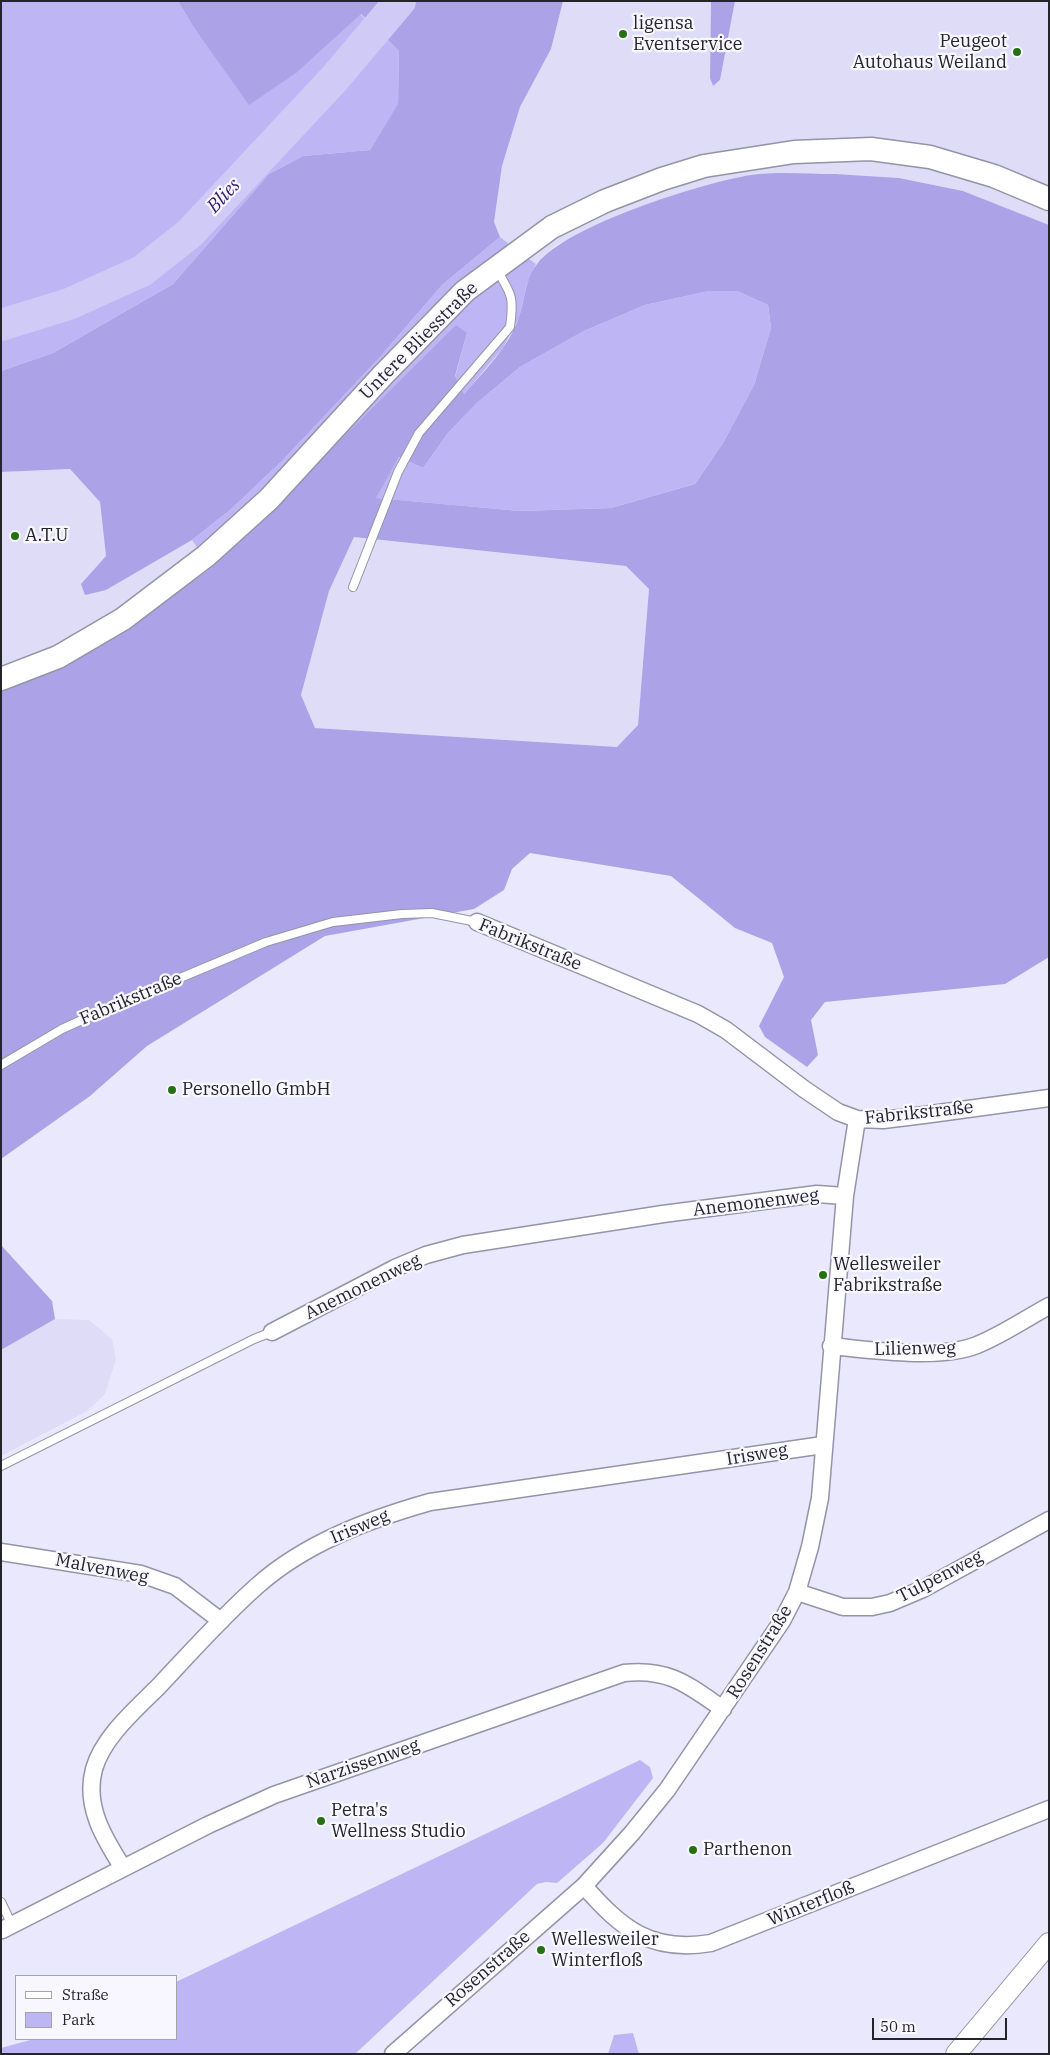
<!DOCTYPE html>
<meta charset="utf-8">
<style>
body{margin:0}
#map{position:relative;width:1050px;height:2055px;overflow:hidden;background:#eae8fc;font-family:"IBM Plex Serif",serif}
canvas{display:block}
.frame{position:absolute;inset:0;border:2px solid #24242b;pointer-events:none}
.legend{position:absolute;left:15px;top:1975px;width:162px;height:65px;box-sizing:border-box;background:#f8f7ff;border:1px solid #a3a3aa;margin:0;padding:6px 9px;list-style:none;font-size:15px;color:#24242b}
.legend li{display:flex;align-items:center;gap:10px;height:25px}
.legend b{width:25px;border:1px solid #a3a3aa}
.scale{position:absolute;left:872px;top:2018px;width:135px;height:22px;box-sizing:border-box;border:2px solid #24242b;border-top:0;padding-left:6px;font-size:15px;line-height:18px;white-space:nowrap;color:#24242b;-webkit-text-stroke:4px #f8f7ff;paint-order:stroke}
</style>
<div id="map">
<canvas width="1050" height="2055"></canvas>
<div class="frame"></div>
<ul class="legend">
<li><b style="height:6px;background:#fff"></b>Straße</li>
<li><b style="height:14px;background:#beb6f4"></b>Park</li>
</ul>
<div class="scale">50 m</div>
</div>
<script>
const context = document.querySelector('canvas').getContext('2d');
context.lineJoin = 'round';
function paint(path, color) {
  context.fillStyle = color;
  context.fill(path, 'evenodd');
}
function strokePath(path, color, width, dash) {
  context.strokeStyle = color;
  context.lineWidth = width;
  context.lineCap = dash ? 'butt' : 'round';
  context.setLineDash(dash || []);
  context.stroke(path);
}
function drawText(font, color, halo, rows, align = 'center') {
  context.font = font + ' "IBM Plex Serif",serif';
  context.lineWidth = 4.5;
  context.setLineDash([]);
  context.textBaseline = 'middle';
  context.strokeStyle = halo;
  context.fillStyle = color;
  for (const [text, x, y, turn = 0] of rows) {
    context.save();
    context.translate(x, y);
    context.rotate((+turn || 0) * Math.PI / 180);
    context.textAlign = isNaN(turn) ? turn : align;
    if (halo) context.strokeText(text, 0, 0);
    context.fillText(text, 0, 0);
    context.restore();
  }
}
paint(new Path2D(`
 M 563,1 L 711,1 L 710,78 L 713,86 L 720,80 L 735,1 L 1049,1 L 1049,225 L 963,191 L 899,178 L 835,174 L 753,175 L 683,192 L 620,215 L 556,245 L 536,264 L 500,237 L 494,222 L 502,166 L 520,107 L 551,49 Z
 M 70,469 L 100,502 L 106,556 L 81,584 L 106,590 L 192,540 L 211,568 L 127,629 L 1,689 L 1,472 Z
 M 354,537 L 626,566 L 649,589 L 638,725 L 617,747 L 315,728 L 301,695 L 329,591 Z
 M 55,1319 L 89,1320 L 112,1339 L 116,1359 L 105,1394 L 87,1411 L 1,1456 L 1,1350 Z`), '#dedcf7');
paint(new Path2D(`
 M 1,1 L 178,1 L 194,28 L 249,104 L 296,72 L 360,14 L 399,51 L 398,105 L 370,150 L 303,156 L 269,174 L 173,284 L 53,353 L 1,371 Z
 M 500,237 L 536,264 L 527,284 L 519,318 L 503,348 L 464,394 L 455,377 L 467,333 L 275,506 L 211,568 L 192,540 L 230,510 L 283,460 L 380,357 L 442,285 Z
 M 709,291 L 737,291 L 768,305 L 771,328 L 754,385 L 723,443 L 695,484 L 611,508 L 520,511 L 375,498 L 399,457 L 423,468 L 448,433 L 478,402 L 520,367 L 584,331 L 645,305 Z
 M 640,1760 L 650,1767 L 653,1778 L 603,1843 L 557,1883 L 546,1882 L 537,1884 L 355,2054 L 1,2054 L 1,2048 L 34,2039 L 176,2039 L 176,1982 Z
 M 633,2033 L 639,2054 L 608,2054 L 614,2035 Z`), '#beb6f4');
paint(new Path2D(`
 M 178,1 L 563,1 L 551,49 L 520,107 L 502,166 L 494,222 L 500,237 L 442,285 L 380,357 L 283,460 L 230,510 L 192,540 L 106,590 L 85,595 L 81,584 L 106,556 L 100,502 L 70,469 L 1,472 L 1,371 L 53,353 L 173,284 L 269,174 L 303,156 L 370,150 L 398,104 L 399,51 L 361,14 L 296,73 L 249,105 L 194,28 Z
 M 711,1 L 735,1 L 720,80 L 713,86 L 710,78 Z
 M 835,174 L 899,178 L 963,191 L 1049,225 L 1049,957 L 1005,984 L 825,1002 L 811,1020 L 818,1055 L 807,1067 L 765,1037 L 759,1026 L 784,977 L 772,943 L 735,928 L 671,876 L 530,853 L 512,869 L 504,890 L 474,909 L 325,936 L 147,1046 L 90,1096 L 1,1159 L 1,689 L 127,629 L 211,568 L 456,325 L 467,333 L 455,376 L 464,394 C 484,371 509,347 519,317 C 525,300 525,279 537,264 C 567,225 702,183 751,175 C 778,171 808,174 835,174 ZM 709,291 L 737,291 L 768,305 L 771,328 L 754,385 L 723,443 L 695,484 L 611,508 L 520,511 L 376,498 L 399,457 L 423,468 L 448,433 L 478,402 L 520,367 L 584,331 L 645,305 ZM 354,537 L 626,566 L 649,589 L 638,725 L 617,747 L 315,728 L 301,695 L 329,591 Z
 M 1,1245 L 52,1301 L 55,1319 L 1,1350 Z`), '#aca2e8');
strokePath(new Path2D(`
 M 1,325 L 69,304 L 142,271 L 190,233 L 335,78 L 400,1`), '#d0caf6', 32);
const service = new Path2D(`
 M 353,587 L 398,472 L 419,433 L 510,327 C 514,297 512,295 497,270
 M 1,1065 L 62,1029 L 106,1009 L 266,942 L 333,922 L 402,914 L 432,913 L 477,922
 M 1,1466 L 254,1339 L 272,1332
 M 1,1902 L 12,1925`);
const minor = new Path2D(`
 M 477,922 L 698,1014 L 726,1030 L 804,1089 L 838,1112 L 857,1119 L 883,1120 L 924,1115 L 1049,1098
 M 272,1332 L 395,1268 L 426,1255 L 463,1245 L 663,1214 L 817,1194 L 845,1196
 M 831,1346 C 871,1350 940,1360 977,1345 C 1002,1335 1025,1319 1049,1306
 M 1,1552 L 141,1574 L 175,1586 L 221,1621
 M 797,1592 L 843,1607 L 872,1607 L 890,1603 L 923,1589 L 1049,1520
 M 123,1868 C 104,1838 84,1806 94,1769 C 103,1737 136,1709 159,1686 C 191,1652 222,1617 257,1586 C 305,1543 370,1519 430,1502 L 823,1445
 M 584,1886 C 622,1929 651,1953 711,1943 L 1049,1809
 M 2,1930 L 208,1825 L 274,1795 L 624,1673 C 669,1668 688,1685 723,1709
 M 393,2054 L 584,1886 L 632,1833 L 667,1790 L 782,1621 L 797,1592 L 810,1547 L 820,1498 L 845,1196 L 857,1119`);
const tertiary = new Path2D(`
 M 956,2054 L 1049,1943`);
const secondary = new Path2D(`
 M 1,679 L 58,657 L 123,619 L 206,556 L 269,499 L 383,375 L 465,291 L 552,227 L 605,201 L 662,179 L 704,166 L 794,152 L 871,149 L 930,157 L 994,176 L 1049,199`);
strokePath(service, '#9593a6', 10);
strokePath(minor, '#9593a6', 19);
strokePath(tertiary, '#9593a6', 22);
strokePath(secondary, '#9593a6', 25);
strokePath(service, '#fff', 8);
strokePath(minor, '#fff', 16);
strokePath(tertiary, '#fff', 20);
strokePath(secondary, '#fff', 22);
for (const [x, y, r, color] of [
 [623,34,5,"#257013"],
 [1017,52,5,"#257013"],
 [15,536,5,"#257013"],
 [172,1090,5,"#257013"],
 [823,1275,5,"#257013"],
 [321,1821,5,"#257013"],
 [693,1850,5,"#257013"],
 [541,1950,5,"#257013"]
]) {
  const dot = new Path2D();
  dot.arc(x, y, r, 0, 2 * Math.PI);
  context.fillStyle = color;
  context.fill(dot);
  strokePath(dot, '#f8f7ff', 2);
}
drawText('18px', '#24242b', '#f8f7ff', [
 ["ligensa",633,24],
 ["Eventservice",633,45],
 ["Peugeot",1007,42,"right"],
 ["Autohaus Weiland",1007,63,"right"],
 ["A.T.U",25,536],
 ["Personello GmbH",182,1090],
 ["Wellesweiler",833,1265],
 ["Fabrikstraße",833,1286],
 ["Petra's",331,1811],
 ["Wellness Studio",331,1832],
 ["Parthenon",703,1850],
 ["Wellesweiler",551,1940],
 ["Winterfloß",551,1961]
], 'left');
drawText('18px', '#24242b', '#f8f7ff', [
 ["Untere Bliesstraße",419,341,-45],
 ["Fabrikstraße",530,945,22],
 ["Fabrikstraße",131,999,-23],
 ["Fabrikstraße",919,1113,-6],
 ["Anemonenweg",756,1203,-7],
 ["Anemonenweg",363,1287,-26],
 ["Lilienweg",915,1349,-1],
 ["Irisweg",757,1455,-9],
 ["Irisweg",360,1527,-23],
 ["Malvenweg",102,1569,11],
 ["Tulpenweg",940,1577,-27],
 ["Rosenstraße",760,1652,-58],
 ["Narzissenweg",363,1764,-19],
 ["Winterfloß",811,1904,-22],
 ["Rosenstraße",488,1969,-41]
]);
drawText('italic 19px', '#321a6a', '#f8f7ff', [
 ["Blies",224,196,-47]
]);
</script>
